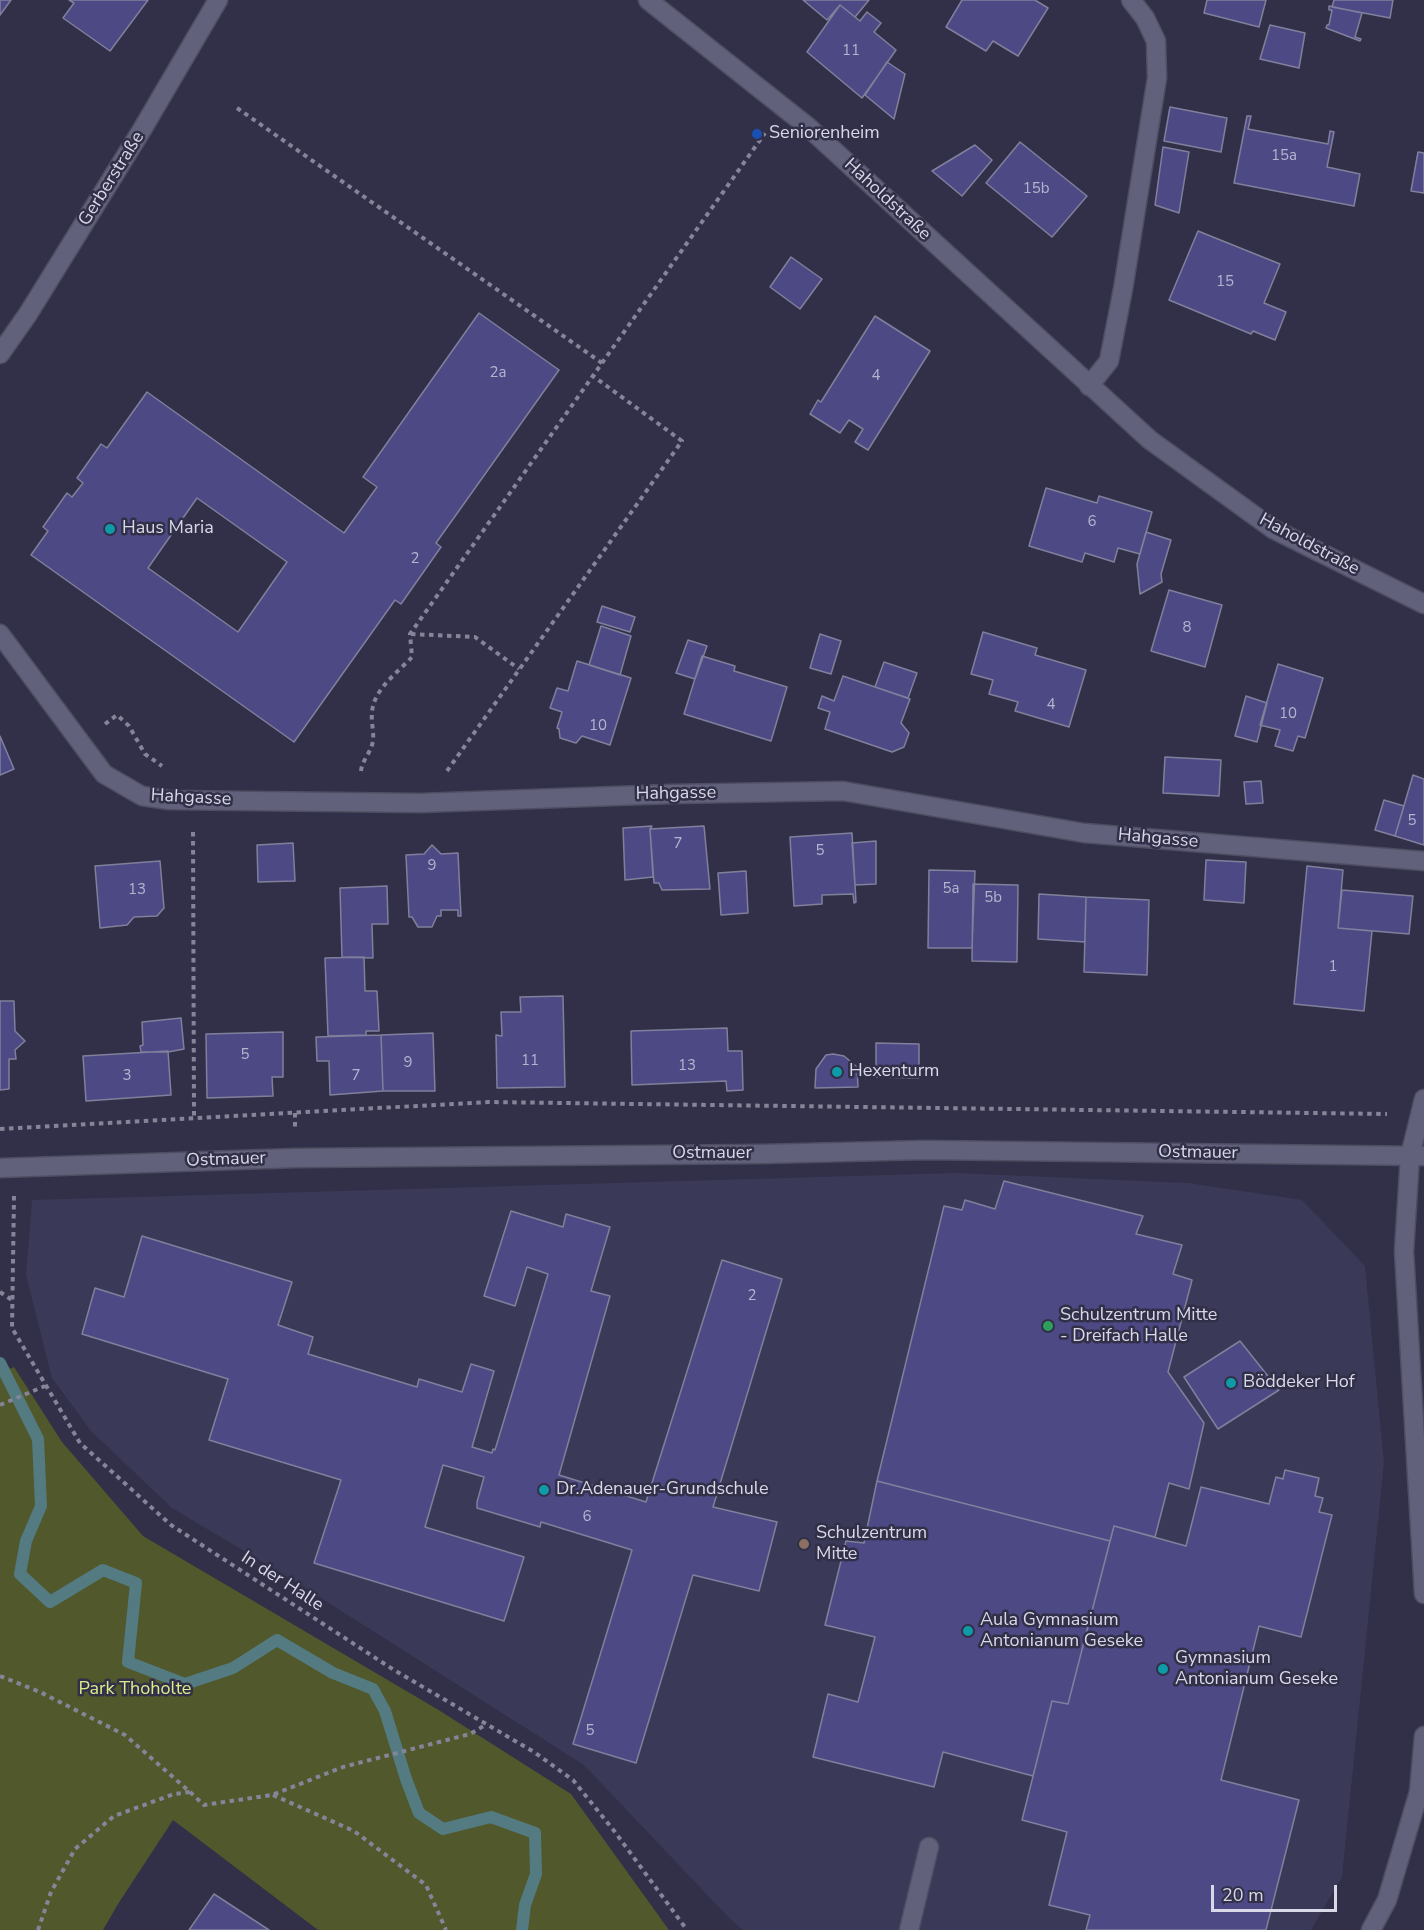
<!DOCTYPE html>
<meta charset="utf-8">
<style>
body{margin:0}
#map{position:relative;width:1424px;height:1930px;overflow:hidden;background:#313048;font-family:"Nunito Sans",sans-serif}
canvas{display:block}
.scale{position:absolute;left:1211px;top:1885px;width:126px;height:27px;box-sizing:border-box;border:3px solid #d8d8e8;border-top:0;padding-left:8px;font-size:18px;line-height:21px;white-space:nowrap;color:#d8d8e8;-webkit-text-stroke:4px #313048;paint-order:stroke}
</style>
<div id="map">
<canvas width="1424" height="1930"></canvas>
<div class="scale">20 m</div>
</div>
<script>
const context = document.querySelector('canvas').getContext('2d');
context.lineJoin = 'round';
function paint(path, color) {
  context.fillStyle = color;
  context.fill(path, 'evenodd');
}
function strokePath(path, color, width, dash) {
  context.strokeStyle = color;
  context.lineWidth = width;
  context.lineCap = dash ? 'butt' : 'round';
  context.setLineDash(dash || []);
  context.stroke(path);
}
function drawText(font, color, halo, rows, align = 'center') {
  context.font = font + ' "Nunito Sans",sans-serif';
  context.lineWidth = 5;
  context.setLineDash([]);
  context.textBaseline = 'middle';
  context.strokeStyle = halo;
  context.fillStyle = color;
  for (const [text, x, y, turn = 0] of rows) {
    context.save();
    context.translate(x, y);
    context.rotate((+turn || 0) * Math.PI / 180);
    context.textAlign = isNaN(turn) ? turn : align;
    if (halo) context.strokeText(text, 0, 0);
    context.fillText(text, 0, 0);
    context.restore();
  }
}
paint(new Path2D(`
 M 956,1173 L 1188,1183 L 1302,1200 L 1365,1266 L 1384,1463 L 1342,1877 L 1311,1930 L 743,1930 L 729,1918 L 584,1765 L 291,1579 L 172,1508 L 91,1431 L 52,1378 L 26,1275 L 32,1200 Z`), '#3a3957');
paint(new Path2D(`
 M 14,1367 L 62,1442 L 143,1536 L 437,1709 L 571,1794 L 669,1930 L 318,1930 L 173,1820 L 118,1904 L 103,1930 L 0,1930 L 0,1373 Z`), '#50582c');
strokePath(new Path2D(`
 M 0,1363 L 38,1439 L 41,1506 L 26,1541 L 20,1574 L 50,1602 L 103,1570 L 136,1583 L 128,1662 L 185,1684 L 233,1668 L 277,1640 L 333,1673 L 373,1689 L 385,1711 L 406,1779 L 419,1813 L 443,1829 L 491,1817 L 535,1833 L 536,1874 L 525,1905 L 522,1930`), '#547b82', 12);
const building = new Path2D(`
 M 0,0 L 11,0 L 0,15 Z
 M 69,0 L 148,0 L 110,51 L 63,18 L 74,3 Z
 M 803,0 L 869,0 L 855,17 L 840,5 L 827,20 Z
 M 962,0 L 1035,0 L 1048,8 L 1018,56 L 993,41 L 986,51 L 946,27 Z
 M 1207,0 L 1266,0 L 1259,27 L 1204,13 Z
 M 1334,0 L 1393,0 L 1390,18 L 1332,7 Z
 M 840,5 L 860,21 L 867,12 L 881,23 L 874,32 L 896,50 L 862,98 L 807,52 Z
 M 1329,6 L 1362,13 L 1355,37 L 1361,39 L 1360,41 L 1326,28 L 1327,25 L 1329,25 L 1332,10 L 1329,10 Z
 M 1270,25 L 1305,33 L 1299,68 L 1260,59 Z
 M 887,62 L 905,74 L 894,119 L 865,95 Z
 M 1170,107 L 1227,118 L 1221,152 L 1164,141 Z
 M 1247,116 L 1251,116 L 1248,129 L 1328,144 L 1330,131 L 1334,132 L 1327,167 L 1360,174 L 1354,206 L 1234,183 Z
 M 1020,142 L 1087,196 L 1052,237 L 986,183 Z
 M 975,145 L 992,160 L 962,196 L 932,171 Z
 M 1163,147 L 1189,152 L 1179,213 L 1155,205 Z
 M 1418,152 L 1424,153 L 1424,193 L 1411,191 Z
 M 1198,231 L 1280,264 L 1264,303 L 1286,312 L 1275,340 L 1253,331 L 1251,334 L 1169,300 Z
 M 791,257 L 822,279 L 800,309 L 770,287 Z
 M 479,313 L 559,370 L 436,543 L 441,547 L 401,604 L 395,600 L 294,742 L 31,555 L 48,531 L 43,527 L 67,493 L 72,497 L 83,483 L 77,478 L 101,444 L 107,448 L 147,392 L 344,533 L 377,487 L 363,477 ZM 197,498 L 287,562 L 238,632 L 148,568 Z
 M 875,316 L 930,351 L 868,450 L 855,442 L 863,429 L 849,420 L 840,433 L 810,414 L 818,400 L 821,402 Z
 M 1046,488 L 1097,503 L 1099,496 L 1152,512 L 1140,554 L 1118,548 L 1114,562 L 1085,553 L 1082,562 L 1029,546 Z
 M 1146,532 L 1171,540 L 1161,574 L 1162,582 L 1140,594 L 1137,564 Z
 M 1169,590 L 1222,605 L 1205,667 L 1151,651 Z
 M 602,606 L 635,617 L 630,632 L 597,622 Z
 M 601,626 L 631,636 L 620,675 L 589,665 Z
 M 983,632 L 1037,648 L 1035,655 L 1086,670 L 1069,727 L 1015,711 L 1018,702 L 989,694 L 993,680 L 971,674 Z
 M 820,634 L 841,641 L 831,674 L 810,668 Z
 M 688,640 L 707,646 L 695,679 L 676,673 Z
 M 702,656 L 735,666 L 734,671 L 787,687 L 771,741 L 684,714 Z
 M 577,661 L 631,678 L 610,745 L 582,736 L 576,743 L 560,738 L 559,729 L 557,728 L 562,712 L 550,708 L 557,688 L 568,691 Z
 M 884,662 L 917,673 L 908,698 L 875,687 Z
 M 1278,664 L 1323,678 L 1305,738 L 1298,736 L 1293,751 L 1275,746 L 1280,730 L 1260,725 Z
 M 843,676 L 910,699 L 901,723 L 909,733 L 904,747 L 892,752 L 825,729 L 830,712 L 818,708 L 822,696 L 834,701 Z
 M 1246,696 L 1267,703 L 1257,742 L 1235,736 Z
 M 0,736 L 14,769 L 0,775 Z
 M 1165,757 L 1221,760 L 1219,796 L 1163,793 Z
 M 1413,775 L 1424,779 L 1424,845 L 1395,836 Z
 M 1261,781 L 1263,803 L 1246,804 L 1244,782 Z
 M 1384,800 L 1404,806 L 1395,836 L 1375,830 Z
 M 652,826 L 650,829 L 653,877 L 625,880 L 623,828 Z
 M 704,826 L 710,889 L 662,890 L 659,883 L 654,883 L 650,829 Z
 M 852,833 L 856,902 L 854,903 L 853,894 L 822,895 L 822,904 L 794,906 L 790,837 Z
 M 876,841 L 876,884 L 855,885 L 852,843 Z
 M 293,843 L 295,881 L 258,882 L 257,845 Z
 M 432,845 L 441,854 L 458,853 L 461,916 L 458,916 L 458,910 L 441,910 L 441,916 L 437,916 L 432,927 L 418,927 L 412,917 L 409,917 L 406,855 L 424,854 Z
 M 1206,860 L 1246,862 L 1244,903 L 1204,900 Z
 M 160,861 L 164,908 L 157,916 L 134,917 L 127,925 L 100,928 L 95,866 Z
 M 1307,866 L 1343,870 L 1338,928 L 1372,931 L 1364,1011 L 1294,1004 Z
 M 929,870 L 975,871 L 972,948 L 928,948 Z
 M 746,871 L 748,913 L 721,915 L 718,873 Z
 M 973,884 L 1018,885 L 1017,962 L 972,961 Z
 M 387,886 L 388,924 L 372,924 L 373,958 L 342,957 L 340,888 Z
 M 1342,890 L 1413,896 L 1409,934 L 1338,928 Z
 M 1039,894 L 1086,897 L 1085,942 L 1038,939 Z
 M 1086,897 L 1149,900 L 1147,975 L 1084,972 Z
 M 364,957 L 365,991 L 377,991 L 379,1031 L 366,1031 L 366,1035 L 328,1036 L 325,958 Z
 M 563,996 L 565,1087 L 497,1088 L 496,1035 L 502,1036 L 501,1012 L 521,1012 L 520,997 Z
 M 0,1001 L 14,1001 L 15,1031 L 25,1041 L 15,1050 L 16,1059 L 9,1059 L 9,1089 L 0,1090 Z
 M 181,1018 L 184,1049 L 168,1052 L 141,1052 L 140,1046 L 143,1045 L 142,1022 Z
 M 727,1028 L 728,1051 L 742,1051 L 743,1090 L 727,1091 L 726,1081 L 632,1085 L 631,1031 Z
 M 283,1032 L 283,1077 L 272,1077 L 273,1096 L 207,1098 L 206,1034 Z
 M 433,1033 L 435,1091 L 383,1091 L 381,1035 Z
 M 381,1035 L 383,1091 L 330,1095 L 329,1061 L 317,1061 L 316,1037 Z
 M 876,1043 L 919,1044 L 919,1078 L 876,1077 Z
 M 168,1051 L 171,1095 L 86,1101 L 83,1056 Z
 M 833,1054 L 844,1056 L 857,1067 L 858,1087 L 815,1088 L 816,1069 L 826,1055 Z
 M 1004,1181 L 1143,1216 L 1136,1234 L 1182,1245 L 1173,1274 L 1192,1280 L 1168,1372 L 1204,1423 L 1189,1489 L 1169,1483 L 1155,1537 L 1114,1526 L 1110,1541 L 877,1481 L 944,1206 L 962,1210 L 965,1200 L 995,1209 Z
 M 511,1211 L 563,1227 L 566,1214 L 610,1227 L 591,1291 L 610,1296 L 559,1475 L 646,1502 L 722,1260 L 782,1279 L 713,1507 L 777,1522 L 759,1591 L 693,1575 L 636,1763 L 573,1744 L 632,1550 L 541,1522 L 540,1527 L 477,1508 L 477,1502 L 484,1477 L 443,1465 L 425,1527 L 524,1557 L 504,1621 L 314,1563 L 341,1480 L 209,1440 L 228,1379 L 82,1334 L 95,1288 L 124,1297 L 142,1236 L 292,1282 L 278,1325 L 313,1337 L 308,1354 L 417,1387 L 419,1379 L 462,1392 L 471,1364 L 494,1371 L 472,1447 L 492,1453 L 493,1449 L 495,1450 L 548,1274 L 527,1267 L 515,1306 L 484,1296 Z
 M 1240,1341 L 1279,1390 L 1218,1429 L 1184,1377 Z
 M 1285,1470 L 1319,1478 L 1315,1496 L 1323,1498 L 1319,1512 L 1332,1515 L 1301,1637 L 1259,1626 L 1221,1780 L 1299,1800 L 1266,1930 L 1086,1930 L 1090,1915 L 1049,1905 L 1067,1832 L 1022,1820 L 1052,1701 L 1068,1704 L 1114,1526 L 1186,1546 L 1201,1487 L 1269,1504 L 1276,1477 L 1283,1479 Z
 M 877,1481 L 1110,1541 L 1068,1704 L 1052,1701 L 1033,1776 L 943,1752 L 934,1787 L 813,1757 L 828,1694 L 858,1702 L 875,1637 L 825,1625 L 846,1541 L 864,1543 Z
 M 214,1894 L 269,1930 L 189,1930 Z`);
paint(building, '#4d4985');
strokePath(building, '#80809c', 1.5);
const lane = new Path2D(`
 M 909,1930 L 929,1847`);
const street = new Path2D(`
 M 1089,386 L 1109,361 L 1123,289 L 1157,78 L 1156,41 L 1145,18 L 1131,0
 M 0,634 L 104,774 L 142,796 L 169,800 L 420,803 L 671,794 L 843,791 L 1084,833 L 1424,861
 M 1424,1099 L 1410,1156 L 1404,1251 L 1424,1594
 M 0,1168 L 296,1158 L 762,1154 L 925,1150 L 1424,1156
 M 1371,1930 L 1387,1900 L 1419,1792 L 1424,1736`);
const secondary = new Path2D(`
 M 648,0 L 807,126 L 1150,440 L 1273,529 L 1424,604
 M 0,354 L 28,314 L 143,128 L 218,0`);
strokePath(lane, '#4e4e62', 21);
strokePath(street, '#4e4e62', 21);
strokePath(secondary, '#4e4e62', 21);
strokePath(new Path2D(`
 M 237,108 L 602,363
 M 411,634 L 475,637 L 519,669
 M 105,724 L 117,715 L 129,726 L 145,754 L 162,766
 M 361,771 C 362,760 371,753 373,741 C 374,732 371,722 372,713 C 373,690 397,673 412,657 L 410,634 L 765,133
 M 447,771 L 682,441 L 593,376
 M 193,832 L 194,1119
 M 295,1113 L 295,1127
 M 0,1129 L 488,1102 L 1387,1114
 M 14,1196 L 12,1328 L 80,1443 L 171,1525 L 394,1670 L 534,1752 L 573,1780 L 615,1832 L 687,1930
 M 0,1292 L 12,1300
 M 0,1405 L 45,1386
 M 0,1676 L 40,1692 L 125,1735 L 190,1792 L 174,1794 L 114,1816 L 75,1849 L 51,1892 L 38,1930
 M 190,1792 L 204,1805 L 272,1795 L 343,1767 L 470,1734 L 487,1724
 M 273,1795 L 354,1831 L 426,1885 L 446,1930`), '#858599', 4, [4.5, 4.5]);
strokePath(lane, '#62617c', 18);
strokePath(street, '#62617c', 18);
strokePath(secondary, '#62617c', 18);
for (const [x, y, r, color] of [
 [757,134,6,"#1a4fb4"],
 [110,529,6,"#0f9aa8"],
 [837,1072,6,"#0f9aa8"],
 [1048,1326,6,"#2e9e5b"],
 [1231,1383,6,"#0f9aa8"],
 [544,1490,6,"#0f9aa8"],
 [804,1544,6,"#8d6e63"],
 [968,1631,6,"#0f9aa8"],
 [1163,1669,6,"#0f9aa8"]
]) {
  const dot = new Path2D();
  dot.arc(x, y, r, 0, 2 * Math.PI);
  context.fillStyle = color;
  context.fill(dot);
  strokePath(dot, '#313048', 2);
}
drawText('15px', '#b5b4cf', null, [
 ["11",851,51],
 ["15a",1284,156],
 ["15b",1036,189],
 ["15",1225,282],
 ["2a",498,373],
 ["4",876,376],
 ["6",1092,522],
 ["2",415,559],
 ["8",1187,628],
 ["4",1051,705],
 ["10",1288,714],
 ["10",598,726],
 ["5",1412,821],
 ["7",678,844],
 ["5",820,851],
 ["9",432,866],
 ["5a",951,889],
 ["13",137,890],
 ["5b",993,898],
 ["1",1333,967],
 ["5",245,1055],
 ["11",530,1061],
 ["9",408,1063],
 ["13",687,1066],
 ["3",127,1076],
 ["7",356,1076],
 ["2",752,1296],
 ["6",587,1517],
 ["5",590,1731]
]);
drawText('18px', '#d8d8e8', '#313048', [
 ["Seniorenheim",769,134],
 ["Haus Maria",122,529],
 ["Hexenturm",849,1072],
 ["Schulzentrum Mitte",1060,1316],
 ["- Dreifach Halle",1060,1337],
 ["Böddeker Hof",1243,1383],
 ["Dr.Adenauer-Grundschule",556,1490],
 ["Schulzentrum",816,1534],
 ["Mitte",816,1555],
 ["Aula Gymnasium",980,1621],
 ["Antonianum Geseke",980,1642],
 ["Gymnasium",1175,1659],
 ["Antonianum Geseke",1175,1680]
], 'left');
drawText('18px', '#d8d8e8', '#313048', [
 ["Gerberstraße",112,179,-58],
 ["Haholdstraße",887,200,43],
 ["Haholdstraße",1309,545,28],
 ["Hahgasse",676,794,-1],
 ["Hahgasse",191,798,3],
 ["Hahgasse",1158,839,5],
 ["Ostmauer",1198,1153,1],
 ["Ostmauer",712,1154],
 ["Ostmauer",226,1160,-2],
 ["In der Halle",282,1582,33]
]);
drawText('18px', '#daed89', '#313048', [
 ["Park Thoholte",135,1690]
]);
</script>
